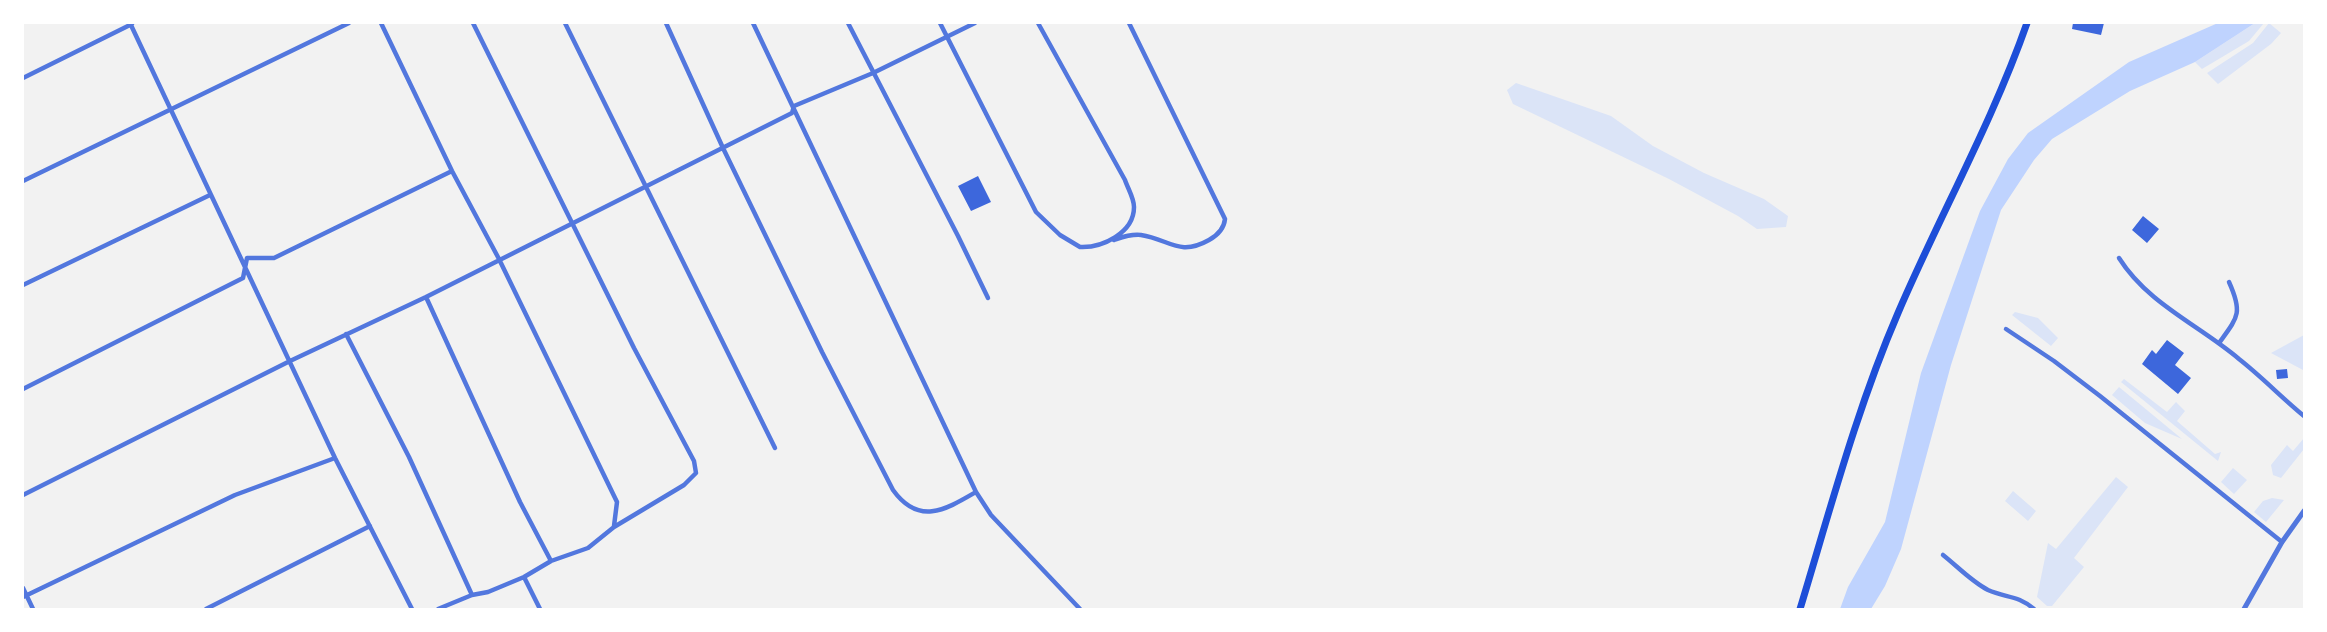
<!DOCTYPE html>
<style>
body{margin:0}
#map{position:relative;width:2327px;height:632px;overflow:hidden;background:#f2f2f2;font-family:Manrope,sans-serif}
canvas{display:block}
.frame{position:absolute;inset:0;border:24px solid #fff;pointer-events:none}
</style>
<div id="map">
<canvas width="2327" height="632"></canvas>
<div class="frame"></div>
</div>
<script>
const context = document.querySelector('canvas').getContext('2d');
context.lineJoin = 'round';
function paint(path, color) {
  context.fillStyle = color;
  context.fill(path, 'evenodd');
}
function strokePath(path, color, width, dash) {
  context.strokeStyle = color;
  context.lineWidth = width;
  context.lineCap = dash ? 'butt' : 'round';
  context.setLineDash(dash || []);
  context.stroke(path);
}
paint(new Path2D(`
 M 2255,23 L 2264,23 L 2249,41 L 2202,69 L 2195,62 Z
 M 2269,23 L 2281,33 L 2271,44 L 2218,84 L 2207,73 L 2253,43 Z
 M 1516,83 L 1611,116 L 1653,146 L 1704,173 L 1764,199 L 1788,216 L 1786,227 L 1757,229 L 1738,216 L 1669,179 L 1513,104 L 1507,90 Z
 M 2015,312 L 2038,318 L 2058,338 L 2051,346 L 2012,315 Z
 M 2304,335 L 2303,370 L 2271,353 Z
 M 2124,379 L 2167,412 L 2176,402 L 2185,411 L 2177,421 L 2215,454 L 2221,452 L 2218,461 L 2121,382 Z
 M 2119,387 L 2182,439 L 2145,423 L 2112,395 Z
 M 2304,438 L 2304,449 L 2281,478 L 2273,475 L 2271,465 L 2287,445 L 2293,451 Z
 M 2233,468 L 2247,480 L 2234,494 L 2221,482 Z
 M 2116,477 L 2128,487 L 2074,558 L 2084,567 L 2052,606 L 2047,606 L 2037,597 L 2048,543 L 2056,549 Z
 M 2013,491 L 2036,511 L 2028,521 L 2005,501 Z
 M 2272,498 L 2284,500 L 2266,522 L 2254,512 L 2263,501 Z`), '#dbe4f7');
paint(new Path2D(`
 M 2218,23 L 2255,23 L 2195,62 L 2130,91 L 2052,139 L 2034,160 L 2001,210 L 1951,365 L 1901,549 L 1885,586 L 1871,609 L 1840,609 L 1848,587 L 1885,522 L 1921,373 L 1980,211 L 2008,159 L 2028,133 L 2129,62 Z`), '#bfd3fe');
paint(new Path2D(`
 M 2073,23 L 2104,23 L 2101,35 L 2072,29 Z
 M 978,176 L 991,202 L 971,211 L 958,186 Z
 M 2143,216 L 2159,229 L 2147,243 L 2132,230 Z
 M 2167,340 L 2184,353 L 2175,365 L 2191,378 L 2178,394 L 2142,364 L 2152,350 L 2156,354 Z
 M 2287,369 L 2288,378 L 2277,379 L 2276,370 Z`), '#3d67dc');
strokePath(new Path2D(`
 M 130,23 L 335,458 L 412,609
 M 381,23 L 452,171 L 499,259 L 617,502 L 614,526
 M 565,23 L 775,448
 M 666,23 L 723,148 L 822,352 L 893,490 C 919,526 945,510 976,492
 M 753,23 L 976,492 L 991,515 L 1080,609
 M 848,23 L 958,236 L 988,298
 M 940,23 L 1036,212 L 1060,235 L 1080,247 C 1102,248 1134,233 1134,207 C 1134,198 1128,189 1125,180 L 1038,23
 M 23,78 L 132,24
 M 23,181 L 349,23
 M 1114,240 C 1123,237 1131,234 1141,235 C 1169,239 1179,257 1209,240 C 1218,235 1224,229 1225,219 L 1129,23
 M 2119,258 C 2148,304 2199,325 2239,359 C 2262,377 2282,398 2304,416
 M 23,285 L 210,195
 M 426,297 L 520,502 L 551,561
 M 2006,329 L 2054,361 L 2100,396 L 2282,542
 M 346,334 L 409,457 L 472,595
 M 2219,343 C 2238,317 2243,313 2229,282
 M 23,389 L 243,278 L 247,258 L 274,258 L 452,171
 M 23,495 L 290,361 L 426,297 L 792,113 L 794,106 L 873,73 L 975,23
 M 1943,555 C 1957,566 1972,582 1988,590 C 2006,598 2018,595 2034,609
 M 524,577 L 540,609
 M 23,588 L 33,609
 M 23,597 L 235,495 L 335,458
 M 206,609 L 370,526
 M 438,609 L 472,595 L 488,592 L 524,577 L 551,561 L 588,548 L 614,527 L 684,485 L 696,473 L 694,461 L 634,348 L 473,23`), '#5277de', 4.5);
strokePath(new Path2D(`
 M 2244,609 L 2282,542 L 2304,511`), '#5277de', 5);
strokePath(new Path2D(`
 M 1800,609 C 1830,510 1857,408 1898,313 C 1940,215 1992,123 2027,23`), '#1d4ed8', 7);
</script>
